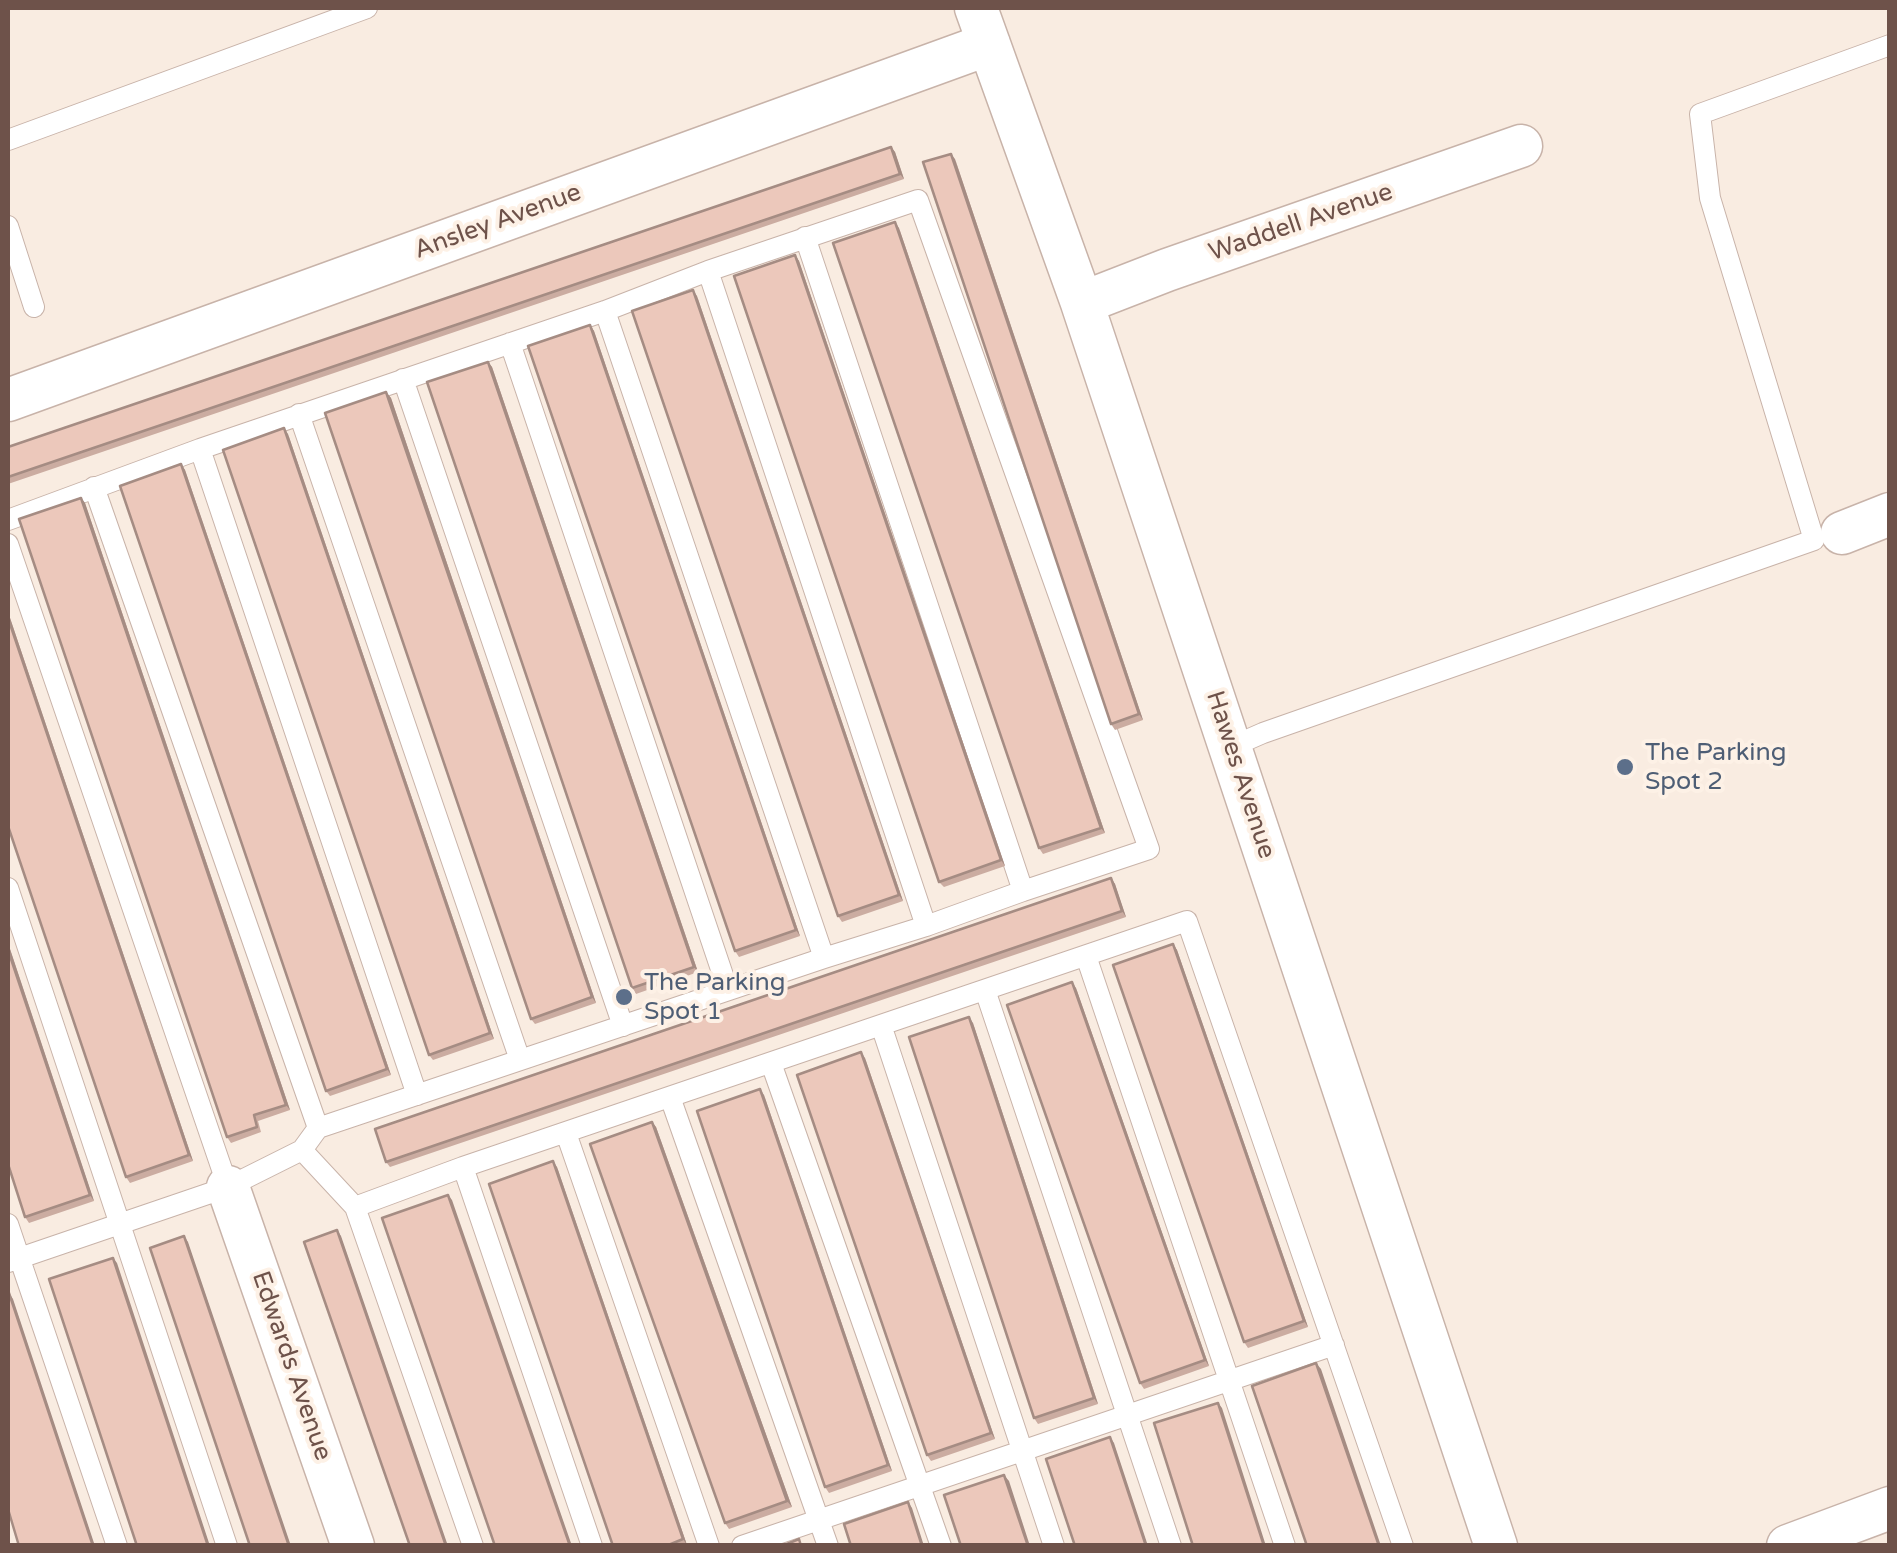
<!DOCTYPE html>
<style>
body{margin:0}
#map{position:relative;width:1897px;height:1553px;overflow:hidden;background:#f9ece1;font-family:"Varela Round",sans-serif}
canvas{display:block}
.frame{position:absolute;inset:0;border:10px solid #6e524a;pointer-events:none}
</style>
<div id="map">
<canvas width="1897" height="1553"></canvas>
<div class="frame"></div>
</div>
<script>
const context = document.querySelector('canvas').getContext('2d');
context.lineJoin = 'round';
function strokePath(path, color, width, dash) {
  context.strokeStyle = color;
  context.lineWidth = width;
  context.lineCap = dash ? 'butt' : 'round';
  context.setLineDash(dash || []);
  context.stroke(path);
}
function paint(path, color) {
  context.fillStyle = color;
  context.fill(path, 'evenodd');
}
function drawText(font, color, halo, rows, align = 'center') {
  context.font = font + ' "Varela Round",sans-serif';
  context.lineWidth = 8;
  context.setLineDash([]);
  context.textBaseline = 'middle';
  context.strokeStyle = halo;
  context.fillStyle = color;
  for (const [text, x, y, turn = 0] of rows) {
    context.save();
    context.translate(x, y);
    context.rotate((+turn || 0) * Math.PI / 180);
    context.textAlign = isNaN(turn) ? turn : align;
    if (halo) context.strokeText(text, 0, 0);
    context.fillText(text, 0, 0);
    context.restore();
  }
}
const lane = new Path2D(`
 M 8,140 L 367,8
 M 8,226 L 34,307
 M 708,271 L 926,926
 M 605,311 L 824,958
 M 510,343 L 728,990
 M 403,379 L 623,1026
 M 299,414 L 520,1060
 M 200,449 L 417,1095
 M 94,487 L 318,1128
 M 8,520 L 200,449 L 605,311 L 708,271 L 918,200 L 1149,849 L 1023,891
 M 8,544 L 228,1187
 M 1231,747 L 1263,733 L 1814,540 L 1710,198 L 1700,114 L 1890,45
 M 8,888 L 227,1546
 M 1086,956 L 1285,1546
 M 985,990 L 1171,1546
 M 881,1025 L 1054,1546
 M 771,1063 L 941,1546
 M 670,1097 L 828,1546
 M 566,1133 L 709,1546
 M 302,1150 L 355,1207 L 473,1546
 M 463,1167 L 592,1546
 M 355,1207 L 463,1167 L 1187,921 L 1403,1546
 M 8,1224 L 117,1546
 M 8,1262 L 228,1187 L 302,1150 L 318,1128 L 824,958 L 926,926 L 1023,891 L 805,237
 M 742,1546 L 1334,1345`);
const street = new Path2D(`
 M 976,8 L 1082,303 L 1496,1546
 M 1082,303 L 1167,270 L 1521,146
 M 8,400 L 989,44
 M 1842,533 L 1890,514
 M 228,1187 L 353,1546
 M 1788,1546 L 1890,1508`);
strokePath(lane, '#c8b3a9', 22);
strokePath(street, '#c8b3a9', 45);
strokePath(lane, '#fff', 20);
strokePath(street, '#fff', 42);
paint(new Path2D(`
 M 891,147 L 895,152 L 904,179 L 8,484 L 8,447 Z
 M 955,159 L 1143,720 L 1115,730 L 1111,724 Z
 M 899,228 L 1105,833 L 1043,854 L 1039,848 Z
 M 795,255 L 799,261 L 1005,866 L 944,887 L 939,882 Z
 M 697,296 L 903,901 L 842,922 L 838,916 Z
 M 590,325 L 594,331 L 800,936 L 739,957 L 735,951 Z
 M 488,362 L 492,367 L 698,972 L 636,994 L 632,988 Z
 M 386,392 L 391,398 L 596,1003 L 535,1024 L 531,1019 Z
 M 288,434 L 494,1039 L 433,1060 L 429,1055 Z
 M 181,464 L 185,470 L 391,1075 L 330,1096 L 326,1091 Z
 M 81,498 L 85,503 L 290,1110 L 258,1121 L 261,1132 L 231,1143 L 227,1137 Z
 M 8,612 L 193,1161 L 130,1183 L 126,1177 L 8,826 Z
 M 1111,878 L 1115,884 L 1126,917 L 390,1167 L 386,1162 Z
 M 8,943 L 94,1201 L 29,1223 L 25,1217 L 8,1164 Z
 M 1173,944 L 1177,950 L 1308,1327 L 1248,1348 L 1244,1342 Z
 M 1076,988 L 1209,1366 L 1144,1389 L 1140,1383 Z
 M 973,1023 L 1098,1404 L 1038,1424 L 1034,1418 Z
 M 865,1058 L 995,1439 L 931,1461 L 927,1455 Z
 M 764,1095 L 892,1471 L 829,1493 L 825,1487 Z
 M 652,1122 L 656,1127 L 792,1507 L 729,1529 L 725,1523 Z
 M 557,1167 L 687,1545 L 686,1546 L 613,1546 Z`), '#cbaca1');
paint(new Path2D(`
 M 891,147 L 895,152 L 904,179 L 900,174 Z
 M 951,154 L 955,159 L 1143,720 L 1139,714 Z
 M 895,222 L 899,228 L 1105,833 L 1101,828 Z
 M 795,255 L 799,261 L 1005,866 L 1001,860 Z
 M 693,290 L 697,296 L 903,901 L 899,895 Z
 M 590,325 L 594,331 L 800,936 L 796,930 Z
 M 488,362 L 492,367 L 698,972 L 694,967 Z
 M 386,392 L 391,398 L 596,1003 L 592,997 Z
 M 284,428 L 288,434 L 494,1039 L 490,1033 Z
 M 181,464 L 185,470 L 391,1075 L 387,1069 Z
 M 81,498 L 85,503 L 290,1110 L 286,1105 Z
 M 8,612 L 193,1161 L 189,1155 L 8,618 Z
 M 1111,878 L 1115,884 L 1126,917 L 1122,911 Z
 M 8,943 L 94,1201 L 90,1195 L 8,950 Z
 M 1173,944 L 1177,950 L 1308,1327 L 1304,1321 Z
 M 1072,982 L 1076,988 L 1209,1366 L 1205,1360 Z
 M 969,1017 L 973,1023 L 1098,1404 L 1094,1398 Z
 M 861,1052 L 865,1058 L 995,1439 L 991,1433 Z
 M 760,1089 L 764,1095 L 892,1471 L 888,1465 Z
 M 652,1122 L 656,1127 L 792,1507 L 787,1501 Z
 M 553,1161 L 557,1167 L 687,1545 L 683,1539 Z
 M 448,1195 L 452,1200 L 572,1546 L 570,1546 Z
 M 337,1230 L 341,1236 L 448,1546 L 446,1546 Z
 M 184,1236 L 188,1242 L 291,1546 L 289,1546 Z
 M 113,1258 L 117,1263 L 210,1546 L 208,1546 Z
 M 9,1293 L 13,1299 L 95,1546 L 93,1546 Z
 M 1316,1363 L 1321,1369 L 1381,1546 L 1379,1546 Z
 M 1218,1403 L 1222,1408 L 1266,1546 L 1264,1546 Z
 M 1110,1437 L 1114,1443 L 1148,1546 L 1146,1546 Z
 M 1004,1475 L 1009,1481 L 1030,1546 L 1028,1546 Z
 M 908,1502 L 912,1508 L 924,1546 L 922,1546 Z`), '#a58c83');
const building = new Path2D(`
 M 891,147 L 900,174 L 8,477 L 8,447 Z
 M 951,154 L 1139,714 L 1111,724 L 923,162 Z
 M 895,222 L 1101,828 L 1039,848 L 833,243 Z
 M 795,255 L 1001,860 L 939,882 L 734,276 Z
 M 693,290 L 899,895 L 838,916 L 632,311 Z
 M 590,325 L 796,930 L 735,951 L 528,346 Z
 M 488,362 L 694,967 L 632,988 L 427,382 Z
 M 386,392 L 592,997 L 531,1019 L 325,413 Z
 M 284,428 L 490,1033 L 429,1055 L 223,450 Z
 M 181,464 L 387,1069 L 326,1091 L 120,486 Z
 M 81,498 L 286,1105 L 254,1115 L 257,1127 L 227,1137 L 19,519 Z
 M 8,618 L 189,1155 L 126,1177 L 8,826 Z
 M 1111,878 L 1122,911 L 386,1162 L 375,1129 Z
 M 1173,944 L 1304,1321 L 1244,1342 L 1113,965 Z
 M 8,950 L 90,1195 L 25,1217 L 8,1164 Z
 M 1072,982 L 1205,1360 L 1140,1383 L 1007,1005 Z
 M 969,1017 L 1094,1398 L 1034,1418 L 909,1037 Z
 M 861,1052 L 991,1433 L 927,1455 L 797,1075 Z
 M 760,1089 L 888,1465 L 825,1487 L 697,1111 Z
 M 652,1122 L 787,1501 L 725,1523 L 590,1144 Z
 M 553,1161 L 683,1539 L 666,1546 L 613,1546 L 489,1184 Z
 M 448,1195 L 570,1546 L 495,1546 L 382,1218 Z
 M 337,1230 L 446,1546 L 410,1546 L 304,1242 Z
 M 184,1236 L 289,1546 L 250,1546 L 150,1248 Z
 M 113,1258 L 208,1546 L 137,1546 L 49,1279 Z
 M 9,1293 L 93,1546 L 19,1546 L 8,1509 L 8,1294 Z
 M 1316,1363 L 1379,1546 L 1307,1546 L 1252,1386 Z
 M 1218,1403 L 1264,1546 L 1193,1546 L 1154,1423 Z
 M 1110,1437 L 1146,1546 L 1075,1546 L 1046,1459 Z
 M 1004,1475 L 1028,1546 L 961,1546 L 944,1495 Z
 M 908,1502 L 922,1546 L 851,1546 L 844,1524 Z
 M 799,1539 L 801,1546 L 782,1546 Z`);
paint(building, '#ecc8bb');
strokePath(building, '#a58c83', 2.5);
for (const [x, y, r, color] of [
 [1625,767,10,"#5c6f8a"],
 [624,997,10,"#5c6f8a"]
]) {
  const dot = new Path2D();
  dot.arc(x, y, r, 0, 2 * Math.PI);
  context.fillStyle = color;
  context.fill(dot);
  strokePath(dot, '#fdf1e6', 4);
}
drawText('25px', '#6e524a', '#fdf1e6', [
 ["Ansley Avenue",498,222,-20],
 ["Waddell Avenue",1301,223,-19],
 ["Hawes Avenue",1240,775,72],
 ["Edwards Avenue",291,1366,71]
]);
drawText('25px', '#4e5e75', '#fdf1e6', [
 ["The Parking",1645,753],
 ["Spot 2",1645,782],
 ["The Parking",644,983],
 ["Spot 1",644,1012]
], 'left');
</script>
